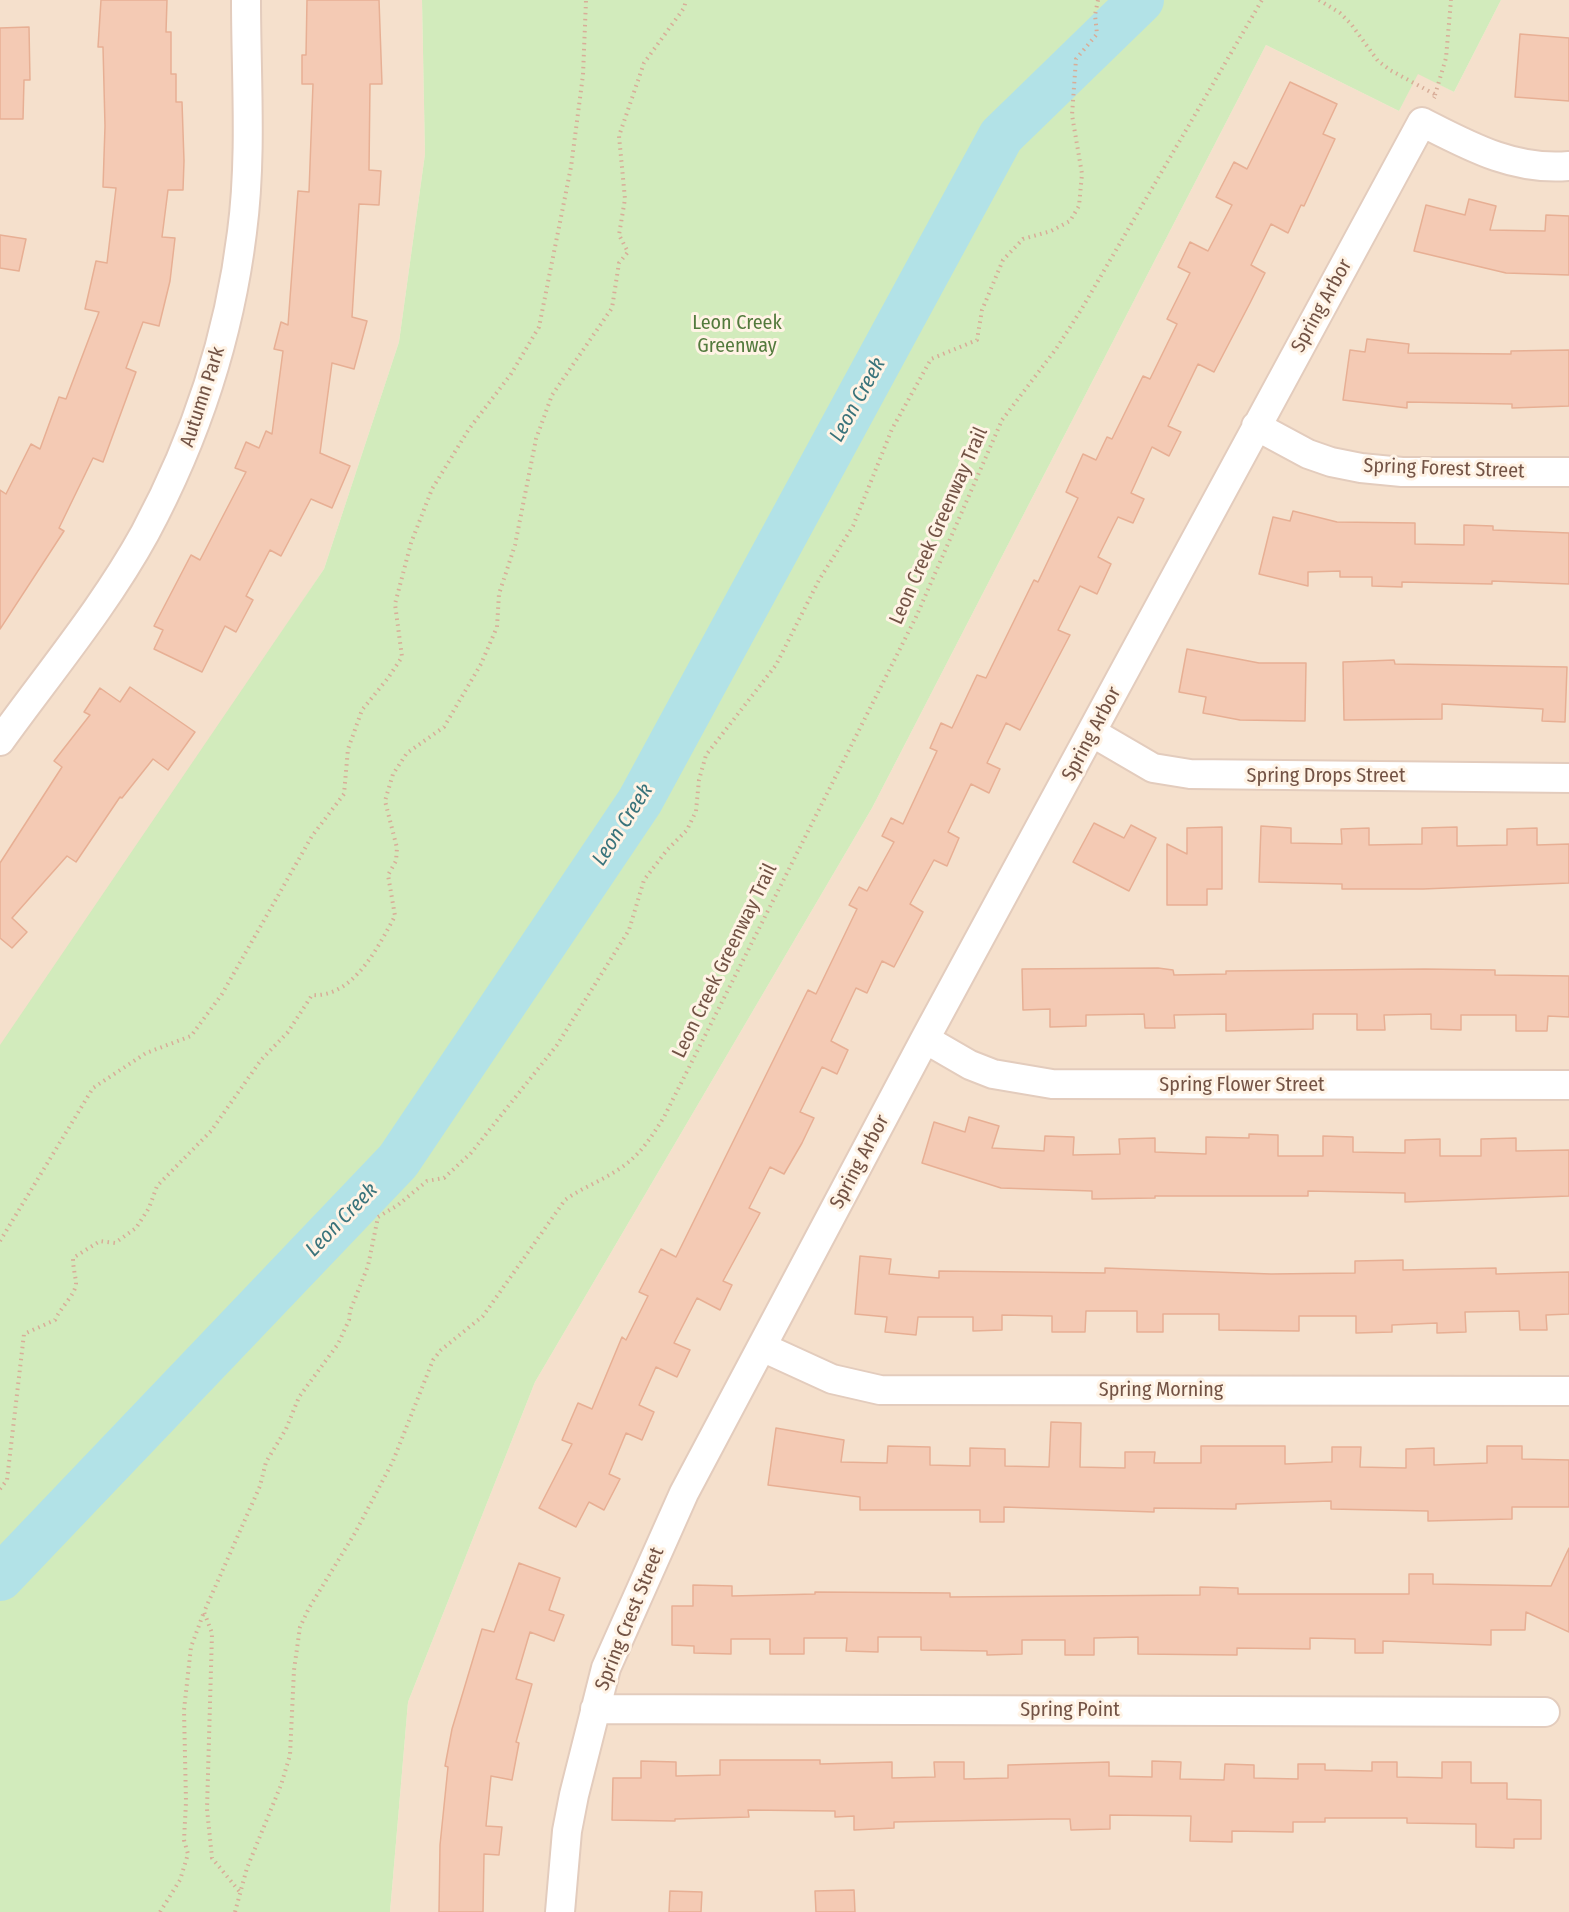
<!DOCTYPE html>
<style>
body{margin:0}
canvas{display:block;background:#fdefde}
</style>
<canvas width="1569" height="1912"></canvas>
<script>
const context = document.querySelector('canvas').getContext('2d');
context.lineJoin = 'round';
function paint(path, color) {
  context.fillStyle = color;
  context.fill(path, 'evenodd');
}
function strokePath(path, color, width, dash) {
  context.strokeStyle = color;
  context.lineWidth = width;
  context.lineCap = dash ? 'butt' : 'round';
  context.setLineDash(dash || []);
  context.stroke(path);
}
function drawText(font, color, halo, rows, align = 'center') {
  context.font = font + ' "Fira Sans Condensed",sans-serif';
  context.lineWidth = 6;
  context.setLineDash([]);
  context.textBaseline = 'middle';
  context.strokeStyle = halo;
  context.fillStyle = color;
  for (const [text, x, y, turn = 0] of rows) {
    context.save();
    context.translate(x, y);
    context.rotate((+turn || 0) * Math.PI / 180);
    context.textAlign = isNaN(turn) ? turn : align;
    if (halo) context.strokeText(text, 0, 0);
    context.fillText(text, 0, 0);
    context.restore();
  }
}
paint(new Path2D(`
 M 0,0 L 422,0 L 425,154 L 399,342 L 324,569 L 106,896 L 0,1048 Z
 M 1501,0 L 1569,0 L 1569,1912 L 390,1912 L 408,1702 L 535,1382 L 872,808 L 1266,45 L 1399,111 L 1418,73 L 1454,92 Z`), '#f5e0cc');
paint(new Path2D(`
 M 422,0 L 1501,0 L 1454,92 L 1418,74 L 1399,111 L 1266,45 L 872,808 L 535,1382 L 408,1702 L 390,1912 L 0,1912 L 0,1045 L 324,569 L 399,342 L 425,154 Z`), '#d2ebbc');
strokePath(new Path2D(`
 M 0,1578 L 398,1161 L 640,801 L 1001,136 L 1141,0`), '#b2e2e7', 46);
const building = new Path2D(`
 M 101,0 L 167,0 L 166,32 L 171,32 L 171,74 L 176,74 L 176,102 L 182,102 L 184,161 L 183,190 L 168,190 L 162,237 L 175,238 L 170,281 L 159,326 L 143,322 L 126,368 L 136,372 L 103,462 L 93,458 L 59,528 L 64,531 L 0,629 L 0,490 L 6,494 L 31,444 L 40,449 L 59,397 L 66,399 L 99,312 L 85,309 L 96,261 L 107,263 L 116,188 L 103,187 L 105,126 L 103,47 L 98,47 Z
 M 307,0 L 379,0 L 382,84 L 370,84 L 369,170 L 381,171 L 379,205 L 359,204 L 352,317 L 367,321 L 354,369 L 332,363 L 320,453 L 350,466 L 332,508 L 311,499 L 281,556 L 270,550 L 246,596 L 253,600 L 236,632 L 225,626 L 202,672 L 154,649 L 163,630 L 154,626 L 191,555 L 200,560 L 246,472 L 235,468 L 246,442 L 259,448 L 266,431 L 272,434 L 283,351 L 274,349 L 281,322 L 288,325 L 298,191 L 309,192 L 313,84 L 302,84 L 302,55 L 306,55 Z
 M 29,27 L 30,80 L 24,80 L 23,119 L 0,119 L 0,28 Z
 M 1520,34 L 1569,38 L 1569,101 L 1515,97 Z
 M 1290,82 L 1337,104 L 1323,134 L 1335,139 L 1304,206 L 1301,205 L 1288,233 L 1271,224 L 1251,265 L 1265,273 L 1250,303 L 1214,372 L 1198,364 L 1168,426 L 1181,432 L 1169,456 L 1152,447 L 1131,493 L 1144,499 L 1133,523 L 1118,517 L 1098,557 L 1111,564 L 1097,594 L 1080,586 L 1058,630 L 1070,635 L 1020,730 L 1006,723 L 987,763 L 1000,769 L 989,793 L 971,784 L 948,832 L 959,838 L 947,866 L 934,860 L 910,904 L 923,912 L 894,967 L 882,961 L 867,993 L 856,988 L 831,1041 L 848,1050 L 837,1074 L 822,1067 L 800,1112 L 814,1118 L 802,1143 L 784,1174 L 770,1167 L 749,1208 L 760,1213 L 723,1281 L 732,1285 L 720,1310 L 697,1298 L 674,1343 L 690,1350 L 677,1377 L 656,1367 L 639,1405 L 654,1412 L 642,1440 L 626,1433 L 609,1474 L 620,1479 L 604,1510 L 589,1502 L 576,1527 L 539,1508 L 572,1444 L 562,1440 L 578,1403 L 592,1409 L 622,1337 L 626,1340 L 648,1296 L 639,1292 L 661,1249 L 676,1257 L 808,990 L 816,994 L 857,909 L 849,905 L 859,887 L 867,891 L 894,842 L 882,836 L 891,818 L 903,824 L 937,751 L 930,748 L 941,723 L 952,728 L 977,675 L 986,678 L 1034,580 L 1038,582 L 1078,498 L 1066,492 L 1083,454 L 1096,460 L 1107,437 L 1112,439 L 1143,376 L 1150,379 L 1177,324 L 1167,319 L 1190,273 L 1178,267 L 1190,242 L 1208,251 L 1232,205 L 1216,197 L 1234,162 L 1247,169 Z
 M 1469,199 L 1496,206 L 1490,230 L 1545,231 L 1546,215 L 1569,216 L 1569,275 L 1506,273 L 1414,251 L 1426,205 L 1465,215 Z
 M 0,235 L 26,239 L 19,271 L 0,268 Z
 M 1367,339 L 1409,344 L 1408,353 L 1511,354 L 1511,351 L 1569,350 L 1569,406 L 1512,408 L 1512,404 L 1407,402 L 1407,408 L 1343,400 L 1350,350 L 1365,352 Z
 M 1293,511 L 1337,522 L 1415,523 L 1415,544 L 1464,545 L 1464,525 L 1493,526 L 1493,530 L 1569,533 L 1569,584 L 1492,581 L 1492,584 L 1402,582 L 1402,587 L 1372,586 L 1372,577 L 1340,577 L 1340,571 L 1308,572 L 1308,586 L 1259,574 L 1273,517 L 1290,521 Z
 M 1187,649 L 1259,663 L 1306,663 L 1305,721 L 1240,720 L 1203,713 L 1206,697 L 1179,692 Z
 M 1394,660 L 1395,664 L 1567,667 L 1565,722 L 1542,721 L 1543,709 L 1442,704 L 1442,719 L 1344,720 L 1343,662 Z
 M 130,687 L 195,732 L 168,770 L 153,759 L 122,798 L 120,797 L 76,862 L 67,856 L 12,918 L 27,932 L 12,948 L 0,938 L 0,863 L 62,767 L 54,761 L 90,715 L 84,712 L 100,688 L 120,702 Z
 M 1094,823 L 1124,838 L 1131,825 L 1156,838 L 1129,891 L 1073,862 Z
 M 1261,826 L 1291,828 L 1291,843 L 1342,844 L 1341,829 L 1369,828 L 1369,845 L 1422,844 L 1422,828 L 1457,827 L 1457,846 L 1507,845 L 1507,829 L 1537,828 L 1537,845 L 1569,844 L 1569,883 L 1423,889 L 1342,889 L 1342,884 L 1259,882 Z
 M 1222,827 L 1222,889 L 1207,889 L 1207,905 L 1167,905 L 1167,844 L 1187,854 L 1187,828 Z
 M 1158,968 L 1173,970 L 1174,975 L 1226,974 L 1226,971 L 1425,969 L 1495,970 L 1495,975 L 1569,976 L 1569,1017 L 1548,1016 L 1547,1031 L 1516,1031 L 1516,1015 L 1461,1015 L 1461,1030 L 1431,1029 L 1431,1014 L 1384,1015 L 1385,1030 L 1357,1030 L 1357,1014 L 1313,1014 L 1313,1029 L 1226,1031 L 1226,1014 L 1174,1015 L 1175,1028 L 1145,1028 L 1144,1014 L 1086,1015 L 1086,1026 L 1050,1027 L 1050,1009 L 1023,1010 L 1022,969 Z
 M 969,1117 L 999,1126 L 992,1148 L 1044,1151 L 1045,1136 L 1074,1137 L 1073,1155 L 1120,1154 L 1119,1139 L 1155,1138 L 1155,1152 L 1206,1154 L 1206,1137 L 1249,1138 L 1249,1134 L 1278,1135 L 1278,1156 L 1323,1156 L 1323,1136 L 1353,1137 L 1353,1152 L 1405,1153 L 1405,1140 L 1440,1139 L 1440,1156 L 1481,1156 L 1481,1139 L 1516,1138 L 1516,1151 L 1569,1150 L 1569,1196 L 1405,1202 L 1405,1193 L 1308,1191 L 1308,1196 L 1155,1196 L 1155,1198 L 1092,1199 L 1092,1191 L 1001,1188 L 922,1163 L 934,1122 L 965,1132 Z
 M 860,1256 L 891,1259 L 889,1274 L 939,1278 L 939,1271 L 1105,1273 L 1105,1268 L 1271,1274 L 1355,1273 L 1355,1261 L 1403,1260 L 1403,1270 L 1496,1268 L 1496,1274 L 1569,1272 L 1569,1314 L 1546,1315 L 1547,1330 L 1520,1330 L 1519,1311 L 1465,1312 L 1466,1332 L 1437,1333 L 1437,1323 L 1392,1325 L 1392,1332 L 1356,1333 L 1356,1316 L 1299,1316 L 1299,1331 L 1219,1330 L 1219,1314 L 1163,1314 L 1163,1332 L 1137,1332 L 1137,1311 L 1086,1311 L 1085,1332 L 1052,1332 L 1052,1316 L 1002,1315 L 1002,1330 L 973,1331 L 973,1317 L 918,1317 L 916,1335 L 885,1332 L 887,1317 L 855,1314 Z
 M 1051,1422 L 1081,1423 L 1080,1467 L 1125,1468 L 1125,1452 L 1155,1452 L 1154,1463 L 1201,1463 L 1201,1446 L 1285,1446 L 1285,1464 L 1332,1462 L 1332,1447 L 1361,1447 L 1360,1467 L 1406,1468 L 1406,1449 L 1434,1448 L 1434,1465 L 1487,1463 L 1487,1446 L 1522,1446 L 1522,1459 L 1569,1460 L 1569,1507 L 1512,1507 L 1512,1519 L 1428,1521 L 1428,1511 L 1331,1509 L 1331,1501 L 1236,1504 L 1236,1509 L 1154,1508 L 1154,1512 L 1004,1507 L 1004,1522 L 980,1522 L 980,1510 L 860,1510 L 860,1497 L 768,1485 L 776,1428 L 844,1440 L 841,1462 L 887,1463 L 888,1446 L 930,1447 L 930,1465 L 970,1466 L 970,1448 L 1005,1449 L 1005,1466 L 1049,1467 Z
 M 1569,1548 L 1569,1632 L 1526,1612 L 1525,1630 L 1491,1630 L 1491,1645 L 1383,1641 L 1383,1653 L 1355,1653 L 1355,1639 L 1310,1638 L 1310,1649 L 1237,1648 L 1237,1655 L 1138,1654 L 1138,1637 L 1094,1638 L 1094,1655 L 1065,1655 L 1065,1640 L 1022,1640 L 1022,1654 L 987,1655 L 987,1651 L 921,1650 L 921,1637 L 878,1637 L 878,1652 L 846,1651 L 847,1638 L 804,1638 L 804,1654 L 770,1654 L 770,1639 L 731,1639 L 731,1654 L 694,1653 L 694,1646 L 672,1645 L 672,1606 L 693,1606 L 693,1585 L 732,1586 L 732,1596 L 815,1594 L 815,1592 L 950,1593 L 950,1597 L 1200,1595 L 1200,1587 L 1238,1588 L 1238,1594 L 1409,1594 L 1409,1574 L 1433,1574 L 1433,1584 L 1551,1586 Z
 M 519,1563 L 560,1578 L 549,1610 L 564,1615 L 554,1641 L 530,1632 L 516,1679 L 532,1684 L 516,1742 L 519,1743 L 512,1780 L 491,1776 L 486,1826 L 502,1827 L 499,1855 L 484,1854 L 483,1912 L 439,1912 L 440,1845 L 448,1767 L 445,1766 L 452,1729 L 482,1629 L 494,1632 Z
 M 720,1760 L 820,1760 L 820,1764 L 892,1762 L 892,1778 L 935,1777 L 934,1762 L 964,1762 L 964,1779 L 1008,1778 L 1008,1765 L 1109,1762 L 1109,1776 L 1152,1777 L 1152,1761 L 1181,1762 L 1180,1779 L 1224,1780 L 1225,1764 L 1254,1765 L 1254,1778 L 1298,1779 L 1298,1764 L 1325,1764 L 1325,1770 L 1372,1771 L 1372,1762 L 1397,1762 L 1397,1777 L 1442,1778 L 1442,1762 L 1471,1762 L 1471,1783 L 1507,1783 L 1507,1799 L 1541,1800 L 1541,1839 L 1514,1839 L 1514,1848 L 1476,1847 L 1476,1824 L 1407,1823 L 1407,1818 L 1325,1818 L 1325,1822 L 1293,1822 L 1293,1832 L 1232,1831 L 1232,1842 L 1190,1841 L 1191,1816 L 1110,1815 L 1110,1829 L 1071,1830 L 1070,1819 L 1051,1819 L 894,1822 L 894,1828 L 854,1830 L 854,1816 L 835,1817 L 835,1811 L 748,1810 L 749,1817 L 675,1819 L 675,1821 L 612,1820 L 613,1778 L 641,1778 L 641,1761 L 676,1762 L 676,1776 L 720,1775 Z
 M 854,1890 L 855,1912 L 816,1912 L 815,1891 Z
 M 670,1891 L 702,1892 L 701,1912 L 669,1912 Z`);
paint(building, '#f4cab4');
strokePath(building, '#e7af94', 1.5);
const street = new Path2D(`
 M 1256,426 L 1308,454 L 1331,462 L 1361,468 L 1402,472 L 1569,472
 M 1093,733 L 1153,768 L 1190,774 L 1569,778
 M 0,741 C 49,673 105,606 145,533 C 196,438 229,338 242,232 C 252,156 246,76 246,0
 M 925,1039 L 970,1065 L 993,1074 L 1052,1084 L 1569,1085
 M 762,1347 L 832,1379 L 880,1390 L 1569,1391
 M 595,1709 L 1545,1712
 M 560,1912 L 567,1831 L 574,1795 L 606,1668 L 684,1493 L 925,1039 L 1422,122 C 1469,146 1514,171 1569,166`);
strokePath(street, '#e3ccbd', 32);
strokePath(new Path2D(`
 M 1319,0 L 1340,13 L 1351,24 L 1378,61 L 1390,70 L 1436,95 L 1434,98
 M 1435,95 L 1446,58 L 1451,0
 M 0,1241 L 93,1088 L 146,1053 L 191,1036 L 222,994 L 312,836 L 344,794 L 348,749 L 362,710 L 388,678 L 402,657 L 395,604 L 411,543 L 432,489 L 469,429 L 511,374 L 539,327 L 571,167 L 583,75 L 586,0
 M 0,1489 L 7,1480 L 24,1334 L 55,1320 C 60,1308 77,1293 76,1282 C 75,1274 73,1267 73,1258 L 100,1241 L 115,1243 L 136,1228 L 149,1208 L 157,1186 L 211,1131 L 261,1060 L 288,1032 L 312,995 C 353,998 378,947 395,916 L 388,875 L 396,861 L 397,848 L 385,801 L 393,774 L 407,753 L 444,727 L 481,664 L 497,627 L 499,594 L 515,545 L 536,439 L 552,395 L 612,308 L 619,263 L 628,252 L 619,235 L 625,199 L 619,136 L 644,63 L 684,8 L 686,0
 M 239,1891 L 212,1858 L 207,1809 L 212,1633 L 204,1612 L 260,1486 L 266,1462 L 286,1429 L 299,1397 L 338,1344 L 349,1320 L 350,1311 L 368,1266 L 378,1217 L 398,1205 L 427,1181 L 444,1178 L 471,1153 L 557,1045 L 629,930 L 644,880 L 667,850 L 687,830 L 696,811 L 699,780 L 706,755 L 776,665 L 819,580 L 853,526 L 892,429 L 931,359 L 977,340 L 982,310 L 1003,260 L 1023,239 L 1051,231 L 1070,221 L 1079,206 L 1082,174 L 1072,115 L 1076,59 L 1097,34 L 1095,15 L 1098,0
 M 160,1912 L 180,1880 L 188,1854 L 184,1840 L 186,1802 L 184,1710 L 191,1647 L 204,1612
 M 235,1912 L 247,1868 L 281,1785 L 290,1755 L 294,1670 L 300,1627 L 309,1608 L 355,1533 L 393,1461 L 433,1360 L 441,1350 L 483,1316 L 565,1200 C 583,1187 604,1180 622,1167 C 641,1154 652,1136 664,1117 L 916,617 L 1002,420 L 1056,349 L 1081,310 L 1262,0`), '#d8ad98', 4, [1.5, 4.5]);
strokePath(street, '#fff', 28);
drawText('20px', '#735345', '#fff3e5', [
 ["Spring Arbor",1322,306,-61],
 ["Autumn Park",203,397,-72],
 ["Spring Forest Street",1444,469,2],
 ["Leon Creek Greenway Trail",939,526,-66],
 ["Spring Arbor",1092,734,-62],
 ["Spring Drops Street",1326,776],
 ["Leon Creek Greenway Trail",725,961,-64],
 ["Spring Flower Street",1242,1085],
 ["Spring Arbor",860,1162,-62],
 ["Spring Morning",1161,1390],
 ["Spring Crest Street",630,1619,-68],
 ["Spring Point",1070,1710]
]);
drawText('20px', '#537a3d', '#fff3e5', [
 ["Leon Creek",737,323],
 ["Greenway",737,346]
]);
drawText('italic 21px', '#39737b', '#fff3e5', [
 ["Leon Creek",858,400,-61],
 ["Leon Creek",623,825,-57],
 ["Leon Creek",342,1220,-46]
]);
</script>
